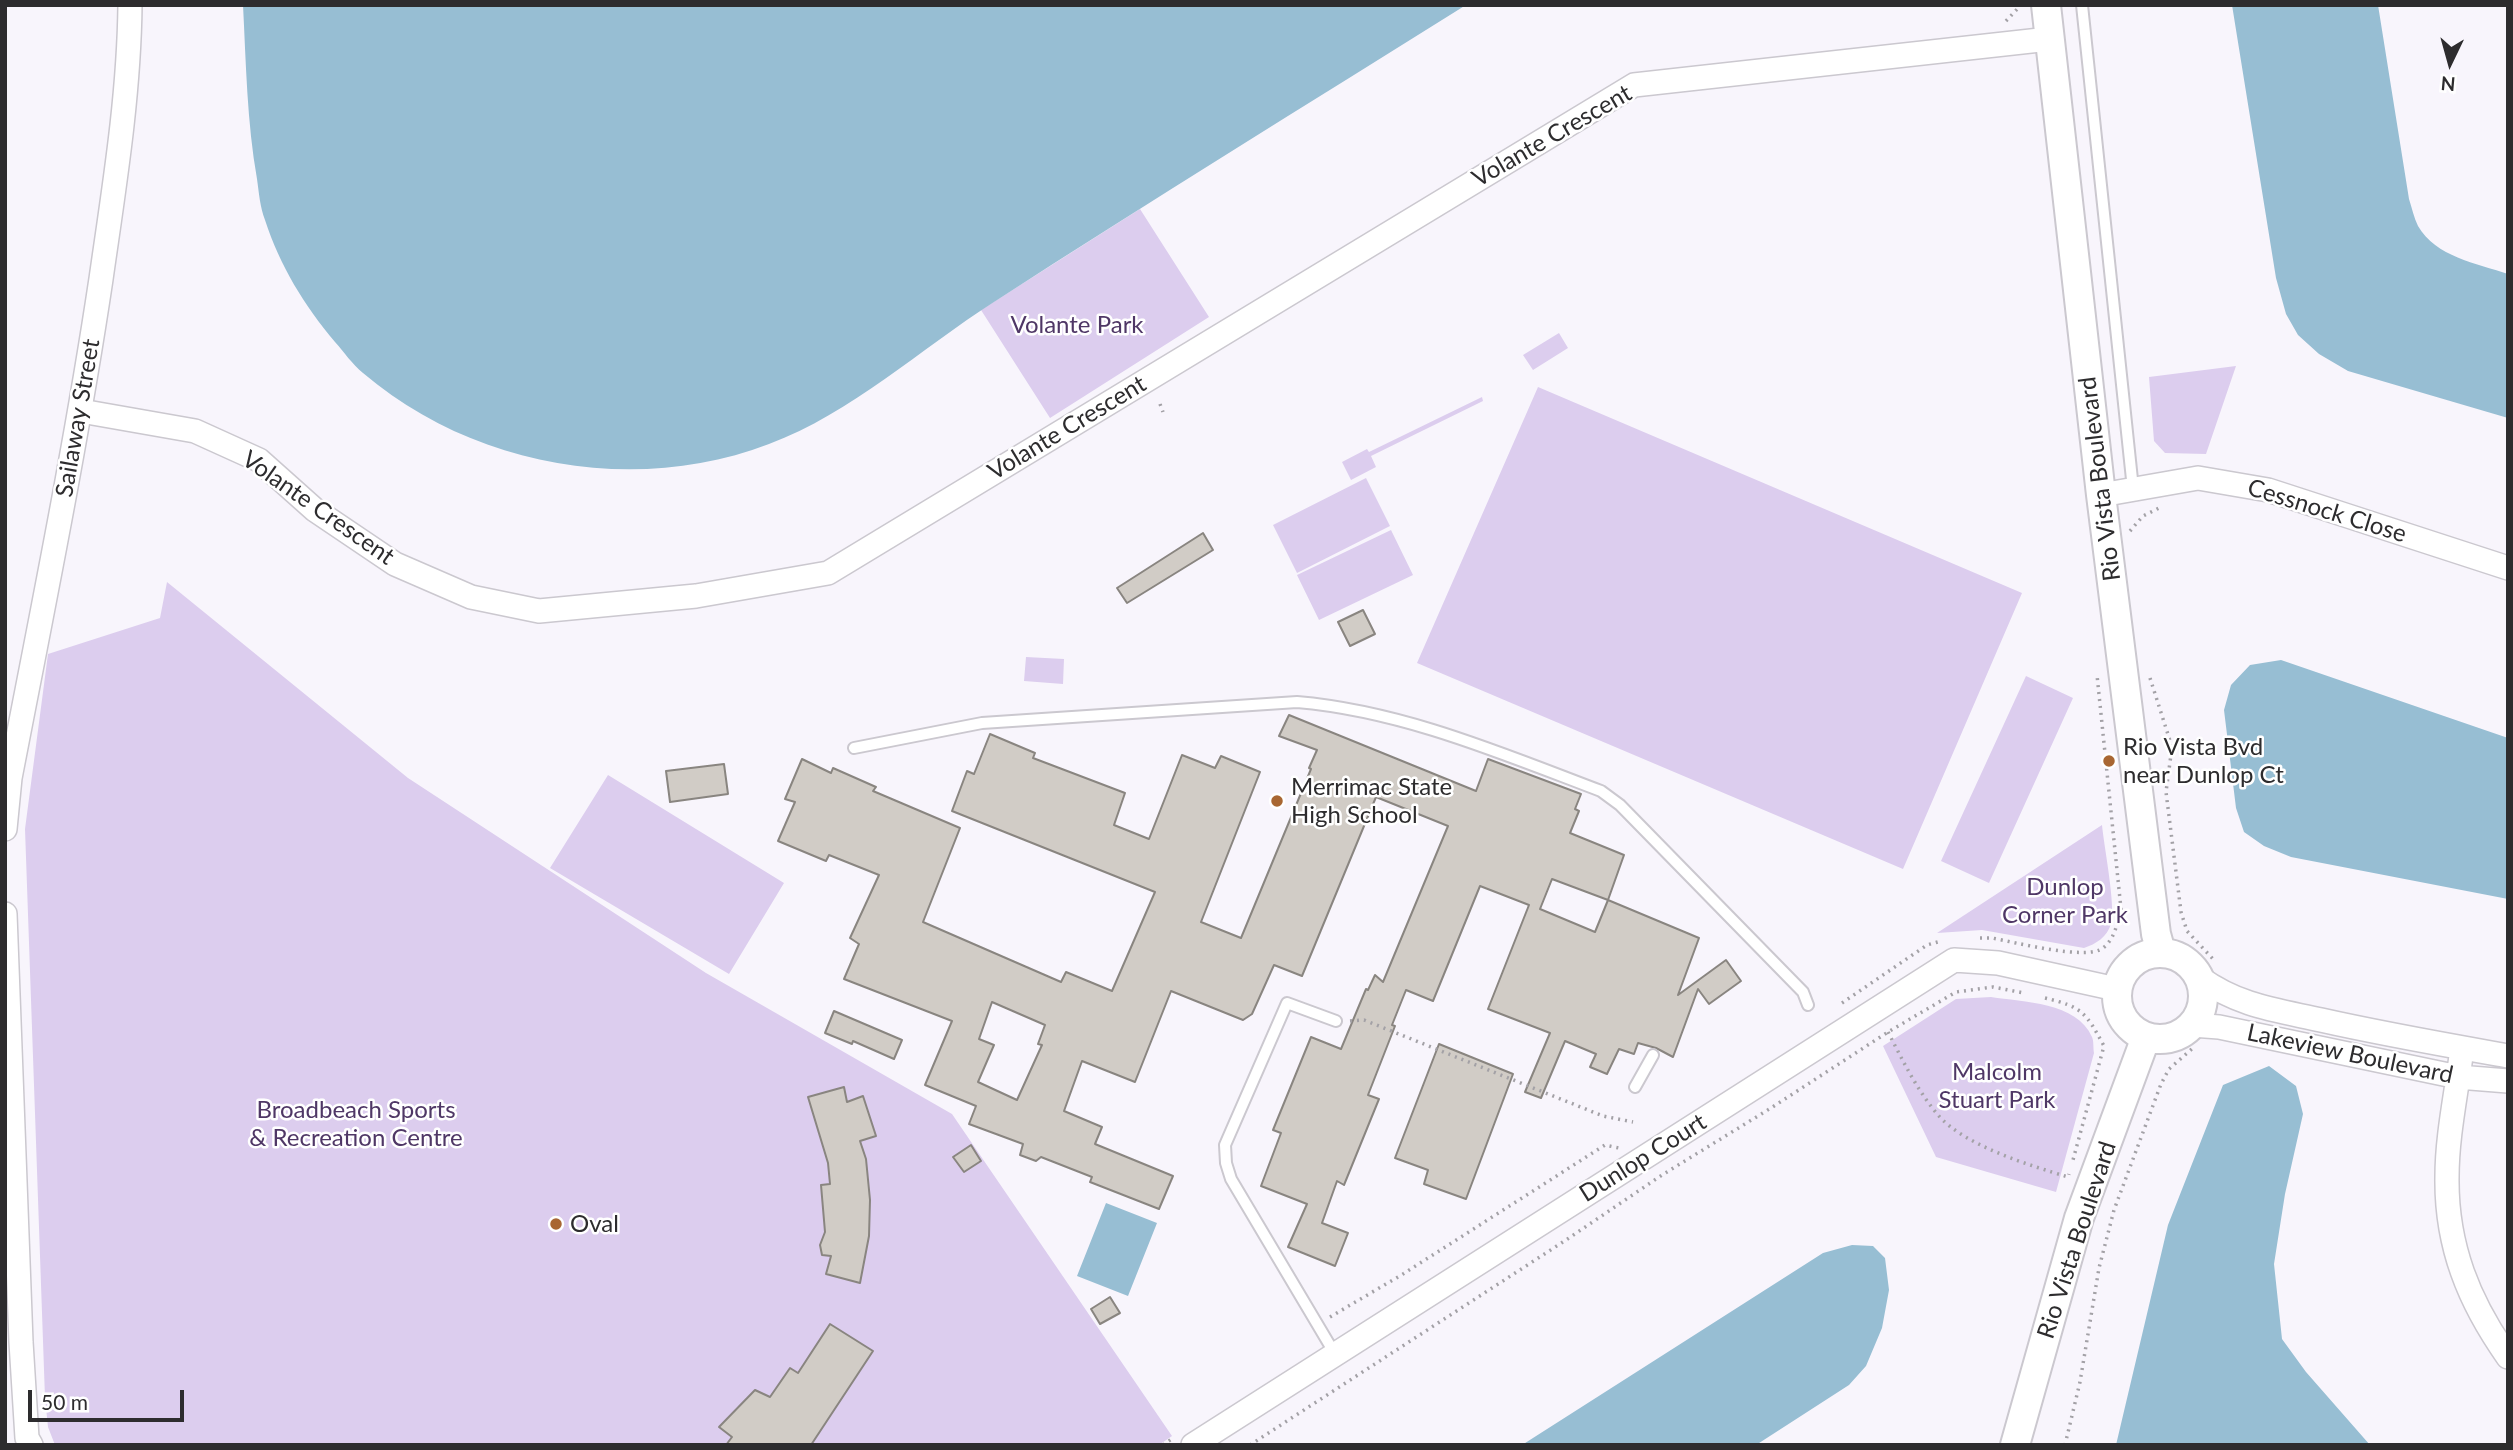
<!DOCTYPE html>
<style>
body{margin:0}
#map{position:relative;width:2513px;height:1450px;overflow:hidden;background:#f8f5fc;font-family:Lato,sans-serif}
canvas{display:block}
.frame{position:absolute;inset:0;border:7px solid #2d2c2e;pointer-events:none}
.north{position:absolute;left:2415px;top:28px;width:70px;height:70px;-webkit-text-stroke:5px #fff;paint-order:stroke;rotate:185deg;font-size:19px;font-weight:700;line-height:28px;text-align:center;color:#2d2c2e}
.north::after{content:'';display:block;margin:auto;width:24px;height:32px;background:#2d2c2e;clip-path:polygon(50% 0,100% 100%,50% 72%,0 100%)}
.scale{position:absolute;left:28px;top:1390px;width:156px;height:32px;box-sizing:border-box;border:4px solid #2d2c2e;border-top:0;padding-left:9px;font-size:21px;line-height:24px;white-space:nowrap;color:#2d2c2e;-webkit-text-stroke:5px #fff;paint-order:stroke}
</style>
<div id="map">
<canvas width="2513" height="1450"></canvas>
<div class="frame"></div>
<div class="north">N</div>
<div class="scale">50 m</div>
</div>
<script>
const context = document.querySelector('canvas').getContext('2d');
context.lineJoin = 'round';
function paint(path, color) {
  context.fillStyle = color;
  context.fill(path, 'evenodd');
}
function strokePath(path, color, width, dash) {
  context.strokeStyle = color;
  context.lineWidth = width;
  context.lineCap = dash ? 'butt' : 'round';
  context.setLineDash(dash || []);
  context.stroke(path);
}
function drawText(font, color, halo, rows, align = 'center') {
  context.font = font + ' Lato,sans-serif';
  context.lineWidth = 5;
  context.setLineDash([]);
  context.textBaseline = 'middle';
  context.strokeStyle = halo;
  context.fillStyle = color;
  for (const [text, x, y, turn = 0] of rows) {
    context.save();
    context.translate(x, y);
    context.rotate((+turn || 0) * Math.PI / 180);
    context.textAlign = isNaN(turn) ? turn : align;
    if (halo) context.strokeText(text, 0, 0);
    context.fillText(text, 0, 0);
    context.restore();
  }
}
paint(new Path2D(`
 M 1140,209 L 1209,317 L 1050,418 L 981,310 Z
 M 1559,333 L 1568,348 L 1533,370 L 1523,355 Z
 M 2236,366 L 2206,454 L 2165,453 L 2154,441 L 2149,377 Z
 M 1538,387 L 2022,593 L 1903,869 L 1417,663 Z
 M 1482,397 L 1483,401 L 1371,456 L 1376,467 L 1351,480 L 1342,462 L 1367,449 L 1369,452 Z
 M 1366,478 L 1390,526 L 1297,573 L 1273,525 Z
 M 1391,530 L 1413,575 L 1319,620 L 1297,575 Z
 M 167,582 L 408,778 L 706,973 L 952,1114 L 1172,1436 L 1159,1445 L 55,1445 L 48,1427 L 45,1398 L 25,829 L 48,654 L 160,618 Z
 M 1026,657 L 1064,659 L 1063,684 L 1024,681 Z
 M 2026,676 L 2073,698 L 1989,883 L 1941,861 Z
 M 608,775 L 784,883 L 729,974 L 550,868 Z
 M 2102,825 C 2104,847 2116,906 2111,924 C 2107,937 2096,944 2084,948 L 1982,930 L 1937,933 Z
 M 1991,997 C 2023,1002 2077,1002 2092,1037 C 2094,1041 2093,1048 2094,1053 L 2056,1192 L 1936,1157 L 1883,1046 L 1956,999 Z`), '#dccdee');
paint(new Path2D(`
 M 243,5 L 1466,5 C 1308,104 1150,201 994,302 C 920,349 852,413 769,444 C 634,496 472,466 363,373 C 352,364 344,352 335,342 C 304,305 280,266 265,220 C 260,207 259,193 257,179 C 247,122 246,63 243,5 Z
 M 2232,5 L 2378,5 L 2409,199 C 2412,208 2414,218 2418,226 C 2436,257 2476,263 2508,274 L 2508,418 L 2348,371 L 2319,354 L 2298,335 L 2286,314 L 2276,278 Z
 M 2281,660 L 2508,738 L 2508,899 L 2291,857 L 2264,846 L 2244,832 L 2236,808 L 2224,710 L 2231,685 L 2250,665 Z
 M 2269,1066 L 2296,1086 L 2303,1114 L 2285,1194 L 2274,1264 L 2282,1339 L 2306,1372 L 2370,1445 L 2116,1445 L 2168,1225 L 2223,1085 Z
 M 1106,1203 L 1157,1223 L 1128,1296 L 1077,1276 Z
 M 1852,1245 L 1873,1246 L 1885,1258 L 1889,1290 L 1882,1328 L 1866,1366 L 1849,1385 L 1756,1445 L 1522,1445 L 1823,1253 Z`), '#97bed3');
const building = new Path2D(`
 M 1203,533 L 1213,550 L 1127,603 L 1117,588 Z
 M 1363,610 L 1375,634 L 1350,646 L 1338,622 Z
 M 1289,715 L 1476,791 L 1488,759 L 1581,794 L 1575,809 L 1579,811 L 1570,833 L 1624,855 L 1608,900 L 1699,938 L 1678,995 L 1726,960 L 1741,981 L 1709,1004 L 1698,989 L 1673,1057 L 1656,1048 L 1638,1043 L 1634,1054 L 1619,1049 L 1607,1074 L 1590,1067 L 1596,1054 L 1565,1041 L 1541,1098 L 1525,1092 L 1550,1033 L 1488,1009 L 1529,905 L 1480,886 L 1433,1001 L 1406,990 L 1392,1025 L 1395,1026 L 1368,1095 L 1379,1099 L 1344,1185 L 1337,1181 L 1322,1223 L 1348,1233 L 1335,1266 L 1288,1247 L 1307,1204 L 1261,1186 L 1281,1133 L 1273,1130 L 1311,1037 L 1341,1049 L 1366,989 L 1368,990 L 1375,975 L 1383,982 L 1448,826 L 1376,797 L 1302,976 L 1274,965 L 1252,1014 L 1243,1020 L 1171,991 L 1135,1082 L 1082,1061 L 1064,1111 L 1102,1127 L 1095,1144 L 1173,1176 L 1159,1209 L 1090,1182 L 1092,1177 L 1041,1157 L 1036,1161 L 1020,1155 L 1023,1144 L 969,1124 L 976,1106 L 925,1085 L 952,1021 L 844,979 L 859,944 L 850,938 L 879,875 L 829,855 L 826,861 L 778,841 L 795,802 L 785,799 L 802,759 L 831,773 L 833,768 L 876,787 L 873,791 L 960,828 L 923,922 L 1061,982 L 1066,972 L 1112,991 L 1155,892 L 952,811 L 967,771 L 974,774 L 990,734 L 1035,753 L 1033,758 L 1125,793 L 1114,825 L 1149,839 L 1182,755 L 1215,768 L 1221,756 L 1260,772 L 1201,922 L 1241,938 L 1311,769 L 1309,768 L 1317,750 L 1279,736 ZM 1552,879 L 1608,900 L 1595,932 L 1540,909 ZM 992,1002 L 1045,1025 L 1038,1044 L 1042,1045 L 1017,1100 L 978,1082 L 994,1045 L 979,1039 Z
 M 724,764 L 728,794 L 670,802 L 666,771 Z
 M 834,1011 L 902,1040 L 894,1059 L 853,1041 L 852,1044 L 825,1033 Z
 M 1439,1044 L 1513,1074 L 1466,1199 L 1424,1184 L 1428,1170 L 1395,1158 Z
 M 844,1087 L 847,1102 L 863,1096 L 876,1136 L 860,1141 L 866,1159 L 870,1200 L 869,1236 L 860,1283 L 826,1274 L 831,1256 L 822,1255 L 820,1245 L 825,1232 L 821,1185 L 830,1184 L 828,1163 L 808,1097 Z
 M 971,1145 L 981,1161 L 964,1172 L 953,1157 Z
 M 1110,1297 L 1120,1313 L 1100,1324 L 1091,1309 Z
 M 830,1324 L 873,1351 L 811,1445 L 726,1445 L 732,1437 L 719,1427 L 755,1390 L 770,1397 L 790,1368 L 798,1373 Z`);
paint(building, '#d1ccc6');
strokePath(building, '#898580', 2);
const service = new Path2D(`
 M 2082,5 L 2133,489
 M 854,748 L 982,723 L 1297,702 C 1403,711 1503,754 1601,791 L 1620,805 L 1803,992 L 1808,1005
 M 1635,1087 L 1653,1055
 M 1335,1354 L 1231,1179 L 1226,1163 L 1225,1145 L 1287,1003 L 1336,1021`);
const minor = new Path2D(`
 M 81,411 L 195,431 L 259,460 L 315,510 L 395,564 L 471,597 L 539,611 L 696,596 L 828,573 L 1634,85 L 2049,39
 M 2101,495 L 2198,478 L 2268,490 L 2508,568
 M 5,829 L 10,778 C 42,612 76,446 101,279 C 114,188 129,97 130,5
 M 5,914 L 21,1342 L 27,1438 L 31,1445
 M 2200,978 C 2239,1006 2276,1010 2321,1020 C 2383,1034 2446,1045 2508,1056
 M 2192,1025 L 2219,1027 L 2458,1077 L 2508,1081
 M 2462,1048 C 2457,1091 2447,1134 2447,1177 C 2446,1246 2469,1302 2508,1357
 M 1193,1445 L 1954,960 L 1998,963 L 2116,989`);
const tertiary = new Path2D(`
 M 2046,5 L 2101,495 L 2156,934 L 2161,952
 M2117 996a43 43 0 1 1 86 0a43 43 0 1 1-86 0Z
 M 2015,1445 L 2079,1218 L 2146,1037`);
strokePath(service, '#cbc8cf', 14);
strokePath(minor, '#cbc8cf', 26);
strokePath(tertiary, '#cbc8cf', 32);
strokePath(new Path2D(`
 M 2006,21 L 2021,5
 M 1160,404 L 1163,412
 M 2130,531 L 2143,516 L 2159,508
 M 2150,678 L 2172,747 L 2166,792 L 2181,912 L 2187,931 L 2213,959
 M 1980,938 L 1992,938 C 2014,942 2087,961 2103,948 C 2115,939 2117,923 2121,909 L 2097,675
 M 2045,998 C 2083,1007 2086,1013 2104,1046 L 2073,1160
 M 1842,1003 L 1927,945 L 1941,941
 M 1350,1021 L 1364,1020 L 1603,1116 L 1633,1122
 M 1888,1032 C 1903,1061 1917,1090 1938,1115 C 1965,1146 2029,1165 2068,1177 L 2069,1174
 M 1330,1317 L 1403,1274 L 1605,1145 L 1619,1148
 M 1163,1445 L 1173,1438
 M 1250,1445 L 1566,1240 L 1662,1175 L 1771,1108 L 1888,1032 L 1956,992 L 1993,987 L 2024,993
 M 2065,1445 L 2080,1382 L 2099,1268 L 2114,1210 L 2161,1084 L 2169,1069 L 2194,1047`), '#a3a1a6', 3.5, [2, 5]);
strokePath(service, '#fff', 10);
strokePath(minor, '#fff', 23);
strokePath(tertiary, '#fff', 28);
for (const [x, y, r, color] of [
 [2109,761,7,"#a86632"],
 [1277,801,7,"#a86632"],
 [556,1224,7,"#a86632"]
]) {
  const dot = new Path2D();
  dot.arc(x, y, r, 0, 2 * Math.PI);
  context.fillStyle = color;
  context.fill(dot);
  strokePath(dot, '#fff', 2.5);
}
drawText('24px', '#2d2c2e', '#fff', [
 ["Volante Crescent",1552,136,-30],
 ["Sailaway Street",78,418,-80],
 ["Volante Crescent",1067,428,-31],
 ["Rio Vista Boulevard",2100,479,-97],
 ["Volante Crescent",318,508,35],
 ["Cessnock Close",2327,511,17],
 ["Lakeview Boulevard",2350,1054,12],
 ["Dunlop Court",1643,1158,-32],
 ["Rio Vista Boulevard",2077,1240,-72]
]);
drawText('24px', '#4f3766', '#fff', [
 ["Volante Park",1077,325],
 ["Dunlop",2065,887],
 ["Corner Park",2065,915],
 ["Malcolm",1997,1072],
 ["Stuart Park",1997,1100],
 ["Broadbeach Sports",356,1110],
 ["& Recreation Centre",356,1138]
]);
drawText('24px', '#2d2c2e', '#fff', [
 ["Rio Vista Bvd",2123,747],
 ["near Dunlop Ct",2123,775],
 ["Merrimac State",1291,787],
 ["High School",1291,815],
 ["Oval",570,1224]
], 'left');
</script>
